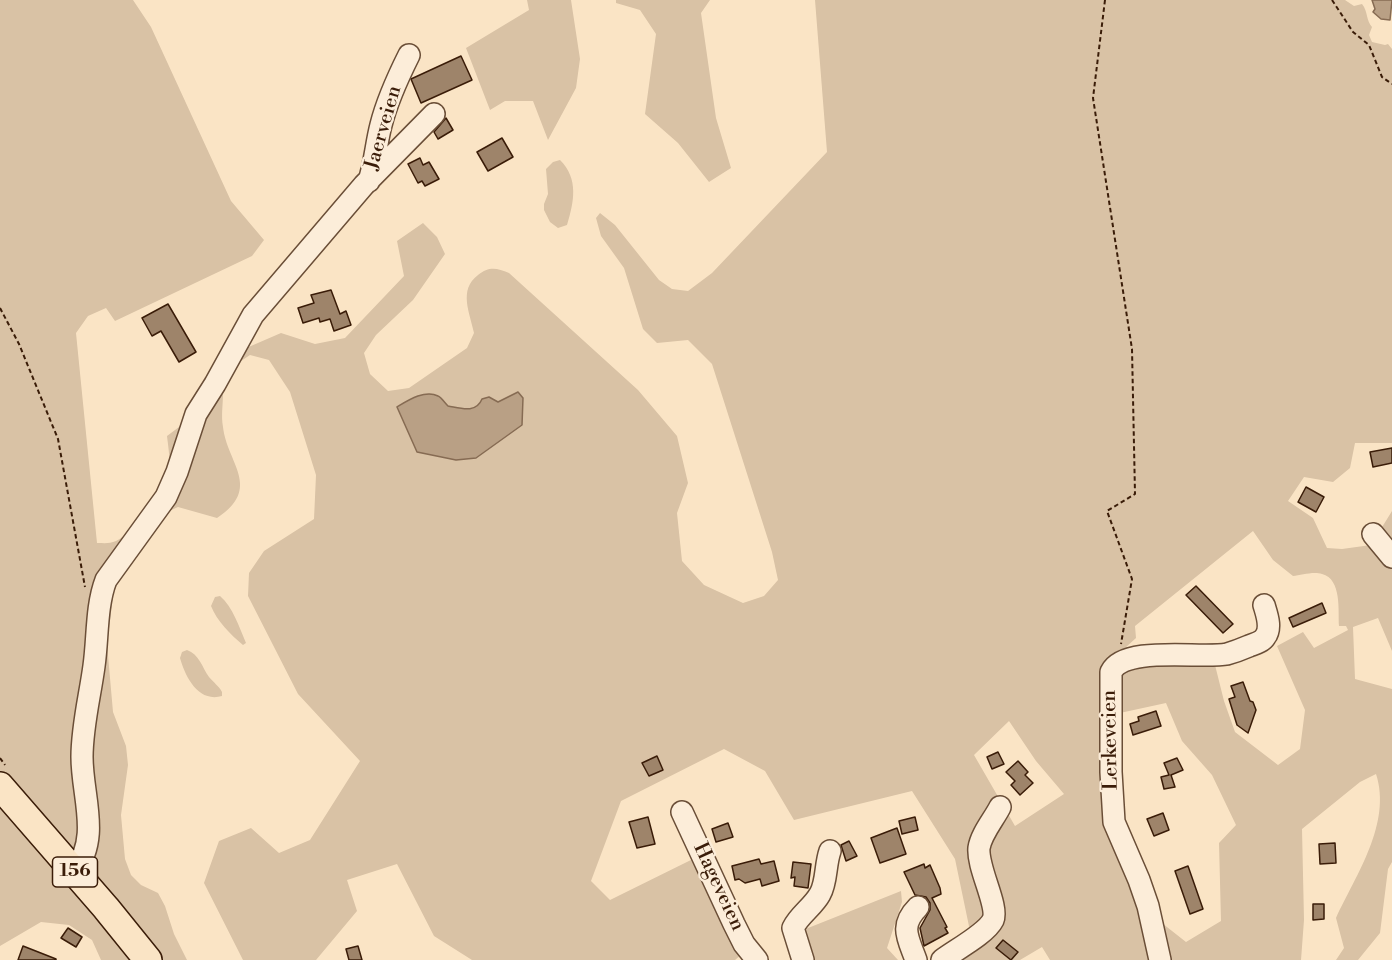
<!DOCTYPE html>
<style>
body{margin:0}
canvas{display:block;background:#fae4c5}
</style>
<canvas width="1392" height="960"></canvas>
<script>
const context = document.querySelector('canvas').getContext('2d');
context.lineJoin = 'round';
function paint(path, color) {
  context.fillStyle = color;
  context.fill(path, 'evenodd');
}
function strokePath(path, color, width, dash) {
  context.strokeStyle = color;
  context.lineWidth = width;
  context.lineCap = dash ? 'butt' : 'round';
  context.setLineDash(dash || []);
  context.stroke(path);
}
function drawText(font, color, halo, rows, align = 'center') {
  context.font = font + ' "Libre Bodoni",serif';
  context.lineWidth = 4.5;
  context.setLineDash([]);
  context.textBaseline = 'middle';
  context.strokeStyle = halo;
  context.fillStyle = color;
  for (const [text, x, y, turn = 0] of rows) {
    context.save();
    context.translate(x, y);
    context.rotate((+turn || 0) * Math.PI / 180);
    context.textAlign = isNaN(turn) ? turn : align;
    if (halo) context.strokeText(text, 0, 0);
    context.fillText(text, 0, 0);
    context.restore();
  }
}
paint(new Path2D(`
 M 0,0 L 133,0 L 151,27 L 231,201 L 264,240 L 252,256 L 115,321 L 106,308 L 88,316 L 76,333 L 97,543 C 104,543 109,544 116,541 C 135,532 166,486 169,464 C 170,456 168,445 167,436 L 223,394 C 223,404 221,416 223,427 C 227,463 263,488 217,518 L 178,507 L 165,513 L 114,589 L 107,644 L 113,712 L 126,746 L 128,765 L 121,815 L 125,859 L 131,875 L 141,885 L 158,893 L 165,906 L 174,934 L 187,960 L 101,960 L 92,940 L 69,925 L 41,922 L 0,946 Z
 M 527,0 L 571,0 L 580,59 L 576,88 L 548,140 L 533,101 L 505,101 L 490,110 L 466,48 L 529,10 Z
 M 616,0 L 710,0 L 701,13 L 716,118 L 731,168 L 709,182 L 678,143 L 645,114 L 656,34 L 640,10 L 616,3 Z
 M 815,0 L 1345,0 L 1354,6 L 1362,4 C 1368,11 1366,21 1372,27 L 1369,35 L 1372,42 L 1385,45 L 1388,44 L 1392,49 L 1392,443 L 1355,443 L 1350,468 L 1333,482 L 1304,477 L 1288,501 L 1313,518 L 1327,548 L 1342,549 L 1371,545 L 1392,511 L 1392,651 L 1378,618 L 1353,627 L 1355,679 L 1392,689 L 1392,862 L 1388,869 L 1380,933 L 1358,960 L 1336,960 L 1344,948 L 1336,918 C 1356,875 1392,823 1376,774 L 1360,782 L 1302,829 L 1304,920 L 1301,960 L 1050,960 L 1042,947 L 1020,960 L 942,960 L 970,931 L 955,859 L 912,791 L 794,820 L 765,771 L 724,749 L 621,801 L 591,881 L 610,900 L 697,857 L 741,955 L 735,960 L 472,960 L 434,936 L 397,864 L 347,880 L 357,911 L 316,960 L 243,960 L 204,883 L 219,841 L 251,828 L 279,853 L 310,840 L 360,761 L 298,694 L 248,596 L 249,573 L 264,551 L 314,519 L 316,475 L 290,392 L 269,360 L 250,355 L 238,363 L 244,349 L 281,333 L 315,344 L 345,338 L 404,276 L 397,241 L 423,223 L 437,237 L 445,254 L 413,300 L 376,335 L 364,353 L 370,374 L 388,391 L 409,388 L 467,348 L 474,333 C 470,313 458,290 478,275 C 489,266 497,268 509,273 L 638,390 L 677,436 L 688,483 L 677,513 L 682,561 L 704,585 L 743,603 L 764,596 L 778,580 L 772,552 L 712,364 L 688,340 L 657,343 L 643,329 L 624,268 L 601,236 L 596,218 L 600,213 L 615,225 L 659,280 L 672,289 L 688,291 L 712,273 L 827,152 ZM 438,396 L 448,406 L 472,410 L 479,406 L 507,399 L 417,452 ZM 1253,531 L 1273,560 L 1293,576 C 1301,575 1314,571 1322,574 C 1342,579 1338,611 1339,626 L 1346,626 L 1348,630 L 1314,648 L 1303,632 L 1277,646 L 1305,710 L 1300,749 L 1278,765 L 1235,732 L 1224,701 L 1214,661 L 1114,658 L 1136,638 L 1135,626 ZM 1166,703 L 1182,741 L 1212,775 L 1236,825 L 1219,843 L 1221,921 L 1186,942 L 1139,905 L 1106,716 ZM 1009,721 L 1036,761 L 1064,794 L 1015,826 L 974,755 Z
 M 560,160 C 579,179 574,202 567,225 L 558,228 L 550,222 L 544,210 L 544,204 L 548,194 L 546,169 L 553,162 Z
 M 220,596 C 233,607 239,627 246,643 L 243,645 C 230,634 217,621 211,606 L 215,597 Z
 M 187,650 C 199,654 202,667 209,677 C 213,682 219,686 222,692 L 222,696 C 198,703 185,676 180,658 L 182,652 Z
 M 901,891 L 902,902 L 887,948 L 898,960 L 810,960 L 798,932 Z`), '#d9c2a5');
const water = new Path2D(`
 M 1372,0 L 1392,0 L 1390,20 L 1381,19 L 1373,12 L 1375,9 Z
 M 518,392 L 523,398 L 522,425 L 476,458 L 456,460 L 417,452 L 397,407 C 407,401 425,389 438,396 C 441,397 445,403 448,406 C 460,408 476,414 482,399 L 489,397 L 498,402 Z`);
paint(water, '#b9a085');
strokePath(water, '#866b53', 1.5);
const building = new Path2D(`
 M 461,56 L 472,80 L 421,103 L 411,79 Z
 M 446,118 L 453,130 L 438,139 L 434,132 Z
 M 502,138 L 513,157 L 488,171 L 477,152 Z
 M 420,158 L 423,165 L 429,162 L 439,179 L 425,186 L 422,181 L 418,183 L 408,164 Z
 M 331,290 L 340,314 L 346,311 L 351,325 L 334,331 L 330,319 L 320,322 L 319,318 L 303,323 L 298,308 L 314,303 L 311,295 Z
 M 168,304 L 196,352 L 179,362 L 161,331 L 152,336 L 142,318 Z
 M 1392,448 L 1392,463 L 1373,467 L 1370,452 Z
 M 1306,487 L 1324,497 L 1316,512 L 1298,502 Z
 M 1196,586 L 1233,624 L 1223,633 L 1186,595 Z
 M 1322,603 L 1326,613 L 1293,627 L 1289,618 Z
 M 1243,682 L 1250,701 L 1253,702 L 1256,710 L 1248,733 L 1237,725 L 1229,699 L 1235,697 L 1231,686 Z
 M 1156,711 L 1161,726 L 1133,735 L 1130,724 L 1139,721 L 1138,717 Z
 M 998,752 L 1004,764 L 992,769 L 987,757 Z
 M 657,756 L 663,770 L 649,776 L 642,763 Z
 M 1177,758 L 1183,770 L 1171,775 L 1175,787 L 1164,789 L 1161,777 L 1169,775 L 1164,763 Z
 M 1018,761 L 1028,772 L 1025,775 L 1033,783 L 1020,795 L 1011,785 L 1015,781 L 1006,772 Z
 M 1163,813 L 1169,830 L 1154,836 L 1147,819 Z
 M 648,817 L 655,844 L 637,848 L 629,822 Z
 M 915,817 L 918,830 L 902,834 L 899,821 Z
 M 728,823 L 733,837 L 716,842 L 712,829 Z
 M 897,828 L 906,854 L 880,863 L 871,838 Z
 M 849,841 L 857,856 L 846,861 L 841,845 Z
 M 1335,843 L 1336,863 L 1320,864 L 1319,844 Z
 M 759,859 L 761,864 L 774,861 L 779,881 L 762,886 L 760,879 L 745,883 L 739,879 L 735,880 L 732,866 Z
 M 793,862 L 811,864 L 808,888 L 794,886 L 795,877 L 791,878 Z
 M 924,864 L 925,868 L 930,865 L 940,888 L 941,894 L 932,898 L 947,927 L 945,928 L 948,933 L 924,946 L 920,928 L 930,910 L 930,903 L 926,897 L 915,895 L 904,872 Z
 M 1188,866 L 1203,909 L 1190,914 L 1175,871 Z
 M 1313,904 L 1324,904 L 1324,919 L 1313,920 Z
 M 68,928 L 82,937 L 76,947 L 61,938 Z
 M 1003,940 L 1018,952 L 1011,960 L 996,948 Z
 M 23,946 L 56,959 L 56,960 L 18,960 Z
 M 358,946 L 362,960 L 349,960 L 346,949 Z`);
paint(building, '#9e846a');
strokePath(building, '#3a1c08', 1.5);
const minor = new Path2D(`
 M 369,181 C 375,163 376,144 381,125 C 387,101 398,77 409,55
 M 1373,534 L 1392,557
 M 682,812 L 734,924 L 744,944 L 757,960
 M 74,872 C 101,837 82,797 82,757 C 82,726 90,696 94,666 C 98,638 96,606 106,580 L 166,497 L 177,472 L 196,414 L 215,384 L 253,315 L 364,185 L 434,114
 M 803,960 L 793,928 C 799,915 813,907 820,894 C 827,882 825,865 830,851
 M 916,960 C 908,938 899,926 918,907
 M 942,960 C 955,950 986,934 993,920 C 999,906 977,868 979,848 C 981,834 994,819 1000,807
 M 1160,960 L 1148,906 L 1139,880 L 1114,822 L 1111,772 L 1111,672 C 1124,645 1201,659 1227,654 C 1234,652 1242,649 1249,646 C 1254,644 1262,642 1265,637 C 1272,628 1267,615 1264,605`);
const major = new Path2D(`
 M 0,786 L 106,908 L 148,960`);
strokePath(minor, '#6a4e37', 24);
strokePath(major, '#3a1c08', 30);
strokePath(new Path2D(`
 M 1105,0 L 1093,98 L 1132,349 L 1135,494 L 1107,511 L 1132,579 L 1121,644
 M 1332,0 L 1353,32 L 1369,45 L 1382,77 L 1392,84
 M 0,308 L 19,344 L 58,439 L 85,587
 M 0,758 L 5,765`), '#3a1c08', 2, [4.5, 3]);
strokePath(minor, '#fcedd9', 21);
strokePath(major, '#fae4c5', 27);
for (const [x, y, w] of [
 [75,872,45]
]) {
  const box = new Path2D();
  box.roundRect(x - w / 2, y - 15, w, 30, 4.5);
  context.fillStyle = '#fcedd9';
  context.fill(box);
  strokePath(box, '#3a1c08', 1.5);
}
drawText('bold 18px', '#3a1c08', null, [
 ["156",75,872]
]);
drawText('20px', '#3a1c08', '#fcedd9', [
 ["Jaerveien",384,128,-74],
 ["Lerkeveien",1111,740,-91],
 ["Hageveien",718,887,65]
]);
</script>
